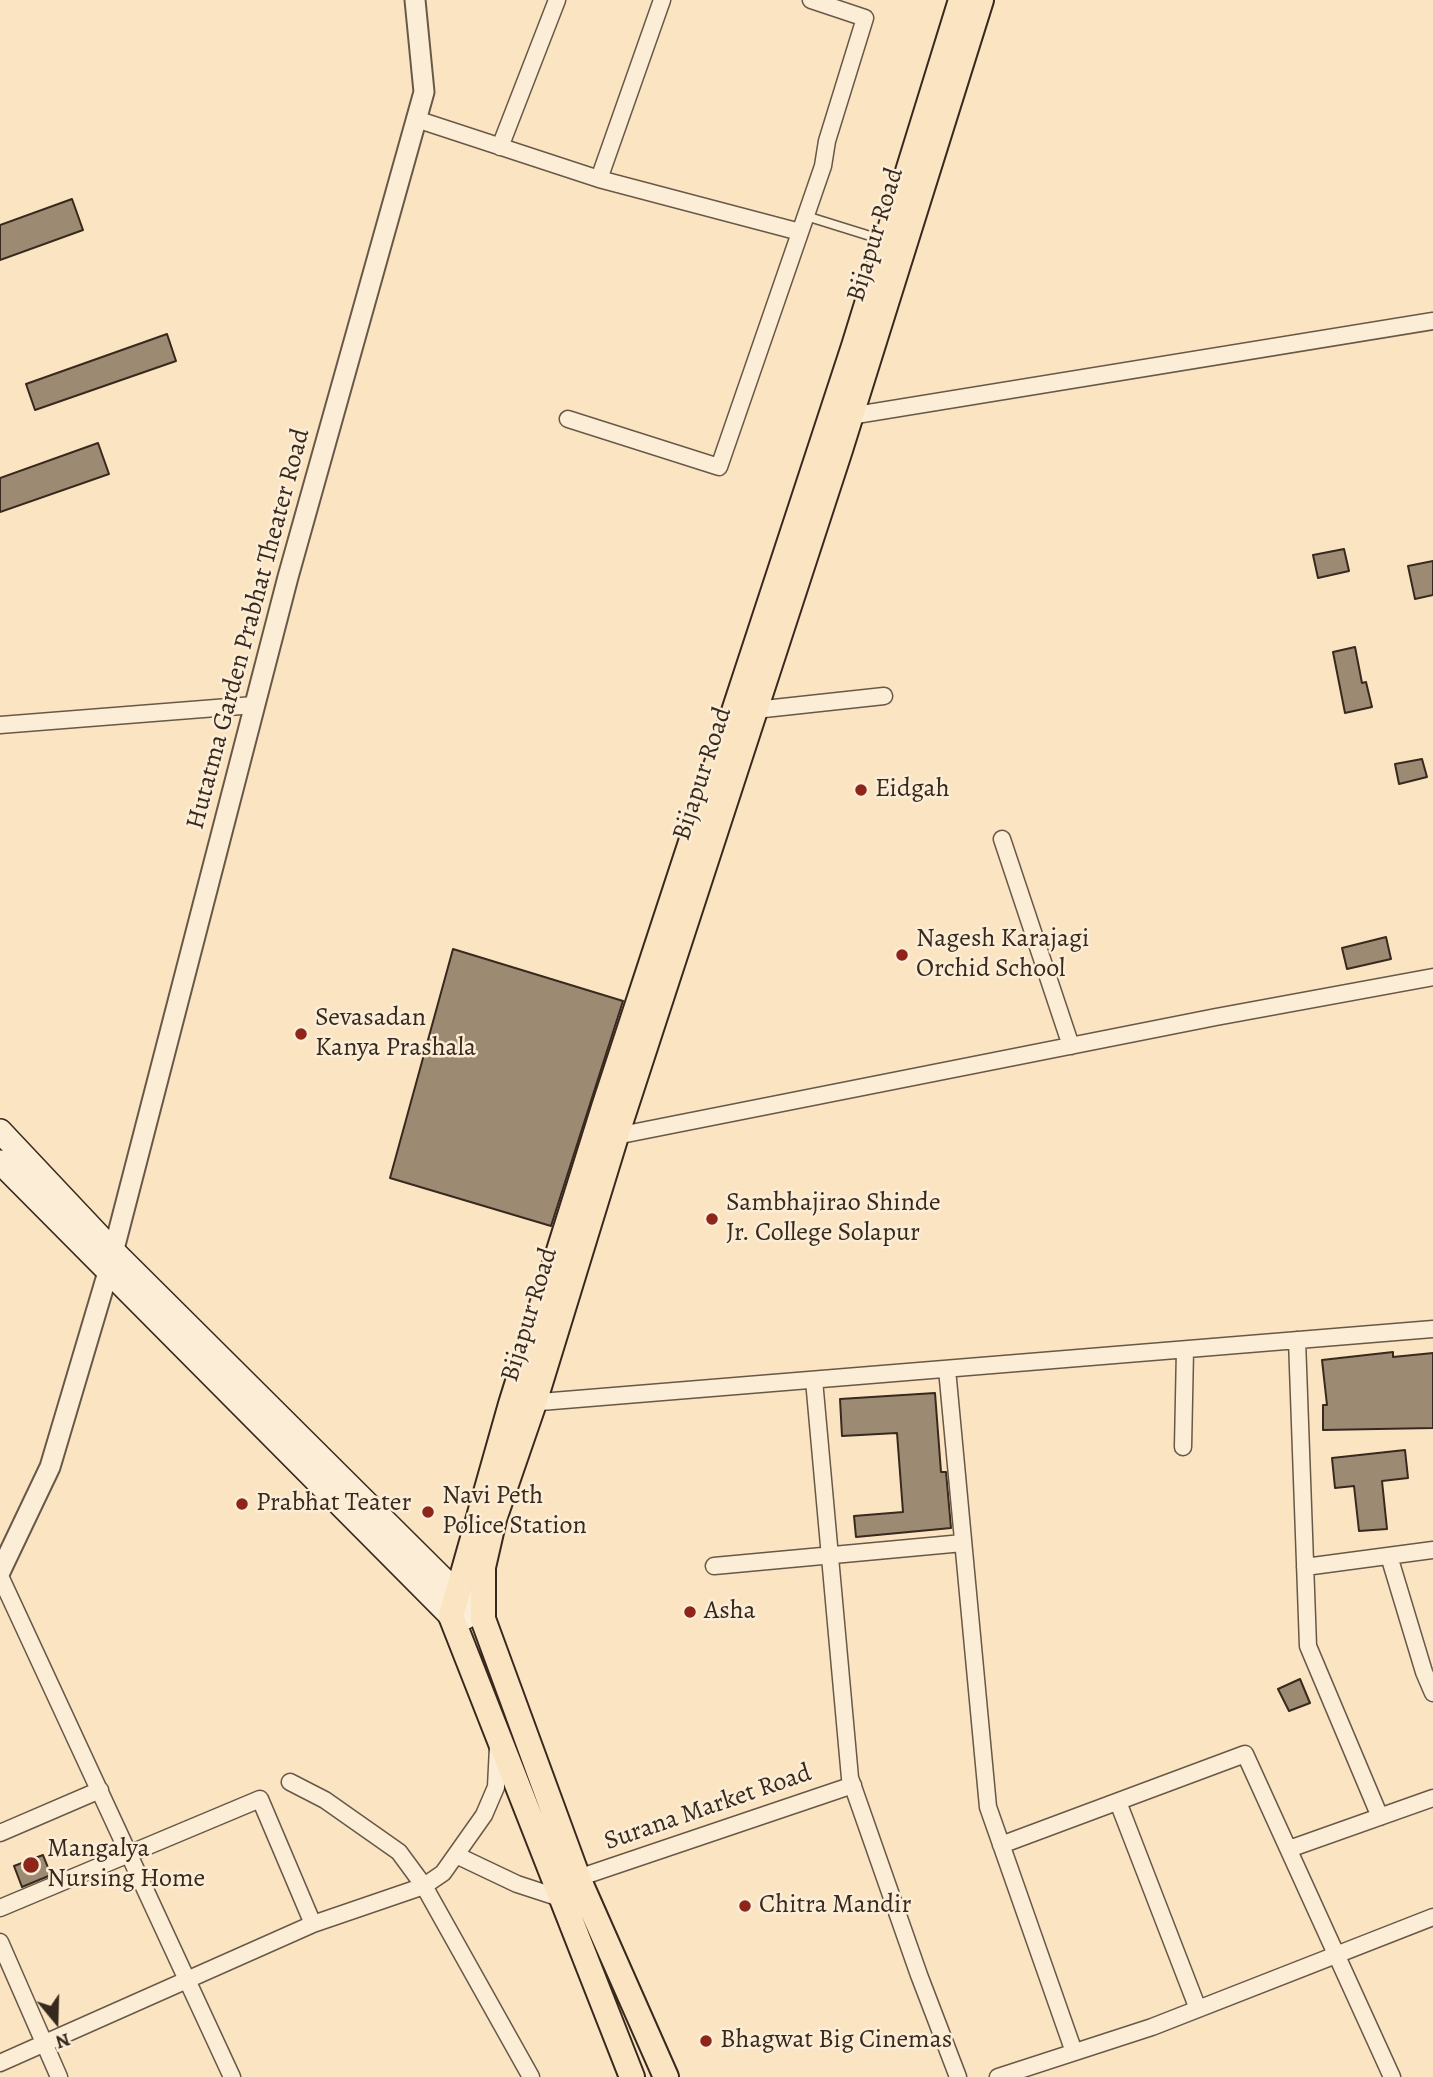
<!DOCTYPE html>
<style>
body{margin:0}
#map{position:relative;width:1433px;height:2077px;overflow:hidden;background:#fbe4c2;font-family:Alegreya,serif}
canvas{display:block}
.north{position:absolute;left:21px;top:1986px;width:70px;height:70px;-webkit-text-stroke:5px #fcedd7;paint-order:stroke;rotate:161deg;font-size:19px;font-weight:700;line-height:28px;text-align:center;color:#37291e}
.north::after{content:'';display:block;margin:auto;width:24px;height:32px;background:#37291e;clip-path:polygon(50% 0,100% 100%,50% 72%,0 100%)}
</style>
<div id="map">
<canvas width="1433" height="2077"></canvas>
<div class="north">N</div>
</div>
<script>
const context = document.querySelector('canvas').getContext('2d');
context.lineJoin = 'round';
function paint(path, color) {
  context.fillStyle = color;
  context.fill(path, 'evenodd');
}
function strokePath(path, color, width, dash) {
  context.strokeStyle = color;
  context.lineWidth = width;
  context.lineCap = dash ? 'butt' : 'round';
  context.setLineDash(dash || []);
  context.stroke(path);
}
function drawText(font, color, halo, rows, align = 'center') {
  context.font = font + ' Alegreya,serif';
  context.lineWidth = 5;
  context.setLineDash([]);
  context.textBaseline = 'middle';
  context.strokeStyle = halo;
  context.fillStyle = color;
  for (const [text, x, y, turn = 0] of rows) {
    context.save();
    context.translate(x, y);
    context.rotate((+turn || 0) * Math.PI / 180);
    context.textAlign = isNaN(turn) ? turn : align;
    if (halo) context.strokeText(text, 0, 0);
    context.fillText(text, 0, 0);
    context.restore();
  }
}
const building = new Path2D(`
 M 72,199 L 83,230 L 0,260 L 0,225 Z
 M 167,334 L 176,361 L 35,410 L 26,384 Z
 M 98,443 L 109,474 L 0,512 L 0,478 Z
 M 1344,549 L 1349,571 L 1318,578 L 1313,555 Z
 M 1433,561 L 1433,595 L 1415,599 L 1408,566 Z
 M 1355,647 L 1362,683 L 1366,682 L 1372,707 L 1345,713 L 1333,652 Z
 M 1422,759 L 1427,777 L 1399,784 L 1395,764 Z
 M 1386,937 L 1391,959 L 1347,969 L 1342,948 Z
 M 453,949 L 623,1001 L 551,1226 L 390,1178 Z
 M 1393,1352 L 1393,1357 L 1433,1353 L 1433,1428 L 1323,1430 L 1323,1405 L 1327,1405 L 1322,1360 Z
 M 935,1393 L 941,1472 L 946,1472 L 951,1528 L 856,1537 L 854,1516 L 903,1512 L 897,1433 L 842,1436 L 840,1399 Z
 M 1405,1450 L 1408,1478 L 1382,1481 L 1387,1529 L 1359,1531 L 1354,1486 L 1335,1488 L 1332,1458 Z
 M 1300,1679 L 1310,1703 L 1289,1711 L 1278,1689 Z
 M 43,1855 L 51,1875 L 22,1887 L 14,1866 Z`);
paint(building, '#9d8a73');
strokePath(building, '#37291e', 2);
const service = new Path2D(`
 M 806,216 L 883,240`);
const minor = new Path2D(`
 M 416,119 L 599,179 L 800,232
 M 500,147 L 557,0
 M 599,179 L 662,0
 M 850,416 L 1433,321
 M 568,419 L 719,467 L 823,166 L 827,141 L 865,18 L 811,0
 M 755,710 L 884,696
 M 0,725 L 254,705
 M 1002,839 L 1071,1046
 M 611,1134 L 616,1136 L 1216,1017 L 1433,977
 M 1297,1340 L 1308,1646 L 1380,1817
 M 947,1369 L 988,1807 L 1074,2052
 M 814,1380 L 850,1778 L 919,1975 L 958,2077
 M 528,1403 L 1433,1329
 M 1183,1447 L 1185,1350
 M 1389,1556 L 1424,1672 L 1433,1693
 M 714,1566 L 963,1543
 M 1305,1567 L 1433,1550
 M 0,1576 L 232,2077
 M 290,1782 L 325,1800 L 399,1852 L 424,1886 L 531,2077
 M 1118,1802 L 1198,2009
 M 0,1833 L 100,1790
 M 1001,1845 L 1245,1754 L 1392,2077
 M 1289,1849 L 1433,1798
 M 456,1855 L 517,1884 L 563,1899
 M 578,1878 L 853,1785
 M 0,1908 L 260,1799 L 313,1924
 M 0,1942 L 59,2077
 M 0,2063 L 313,1924 L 424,1886 L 443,1873 L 484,1815 L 496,1787 L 498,1747
 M 998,2077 L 1152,2027 L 1433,1917`);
const tertiary = new Path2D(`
 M 0,1572 L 50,1467 L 108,1272 L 288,577 L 424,92 L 415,0`);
const secondary = new Path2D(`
 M 0,1131 L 113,1251 L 483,1619
 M 0,1162 L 451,1616 L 466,1617`);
const primary = new Path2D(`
 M 632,2077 L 451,1616 L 511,1404 L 604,1107 L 854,346 L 961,0
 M 666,2077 L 578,1878 L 483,1619 L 483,1567 L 494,1519 L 534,1403 L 616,1136 L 840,450 L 981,0`);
strokePath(service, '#685847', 11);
strokePath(minor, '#685847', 19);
strokePath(tertiary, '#685847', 23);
strokePath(secondary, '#37291e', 26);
strokePath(primary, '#37291e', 28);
strokePath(service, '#fcedd7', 8);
strokePath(minor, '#fcedd7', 16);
strokePath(tertiary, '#fcedd7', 19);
strokePath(secondary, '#fcedd7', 23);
strokePath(primary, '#fbe4c2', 24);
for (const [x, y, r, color] of [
 [861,790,7,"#8f2418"],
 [902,955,7,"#8f2418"],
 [301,1034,7,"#8f2418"],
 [712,1219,7,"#8f2418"],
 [242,1504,7,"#8f2418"],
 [428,1512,7,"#8f2418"],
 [690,1612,7,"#8f2418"],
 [31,1865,9,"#8f2418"],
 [745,1906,7,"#8f2418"],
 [706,2041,7,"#8f2418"]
]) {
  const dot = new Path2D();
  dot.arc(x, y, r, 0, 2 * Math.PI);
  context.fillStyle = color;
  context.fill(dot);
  strokePath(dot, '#fcedd7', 2.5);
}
drawText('26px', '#37291e', '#fcedd7', [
 ["Bijapur Road",876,235,-73],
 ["Hutatma Garden Prabhat Theater Road",249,629,-75],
 ["Bijapur Road",703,774,-72],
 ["Bijapur Road",530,1315,-73],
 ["Surana Market Road",708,1808,-19]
]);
drawText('26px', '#37291e', '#fcedd7', [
 ["Eidgah",875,790],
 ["Nagesh Karajagi",916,940],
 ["Orchid School",916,970],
 ["Sevasadan",315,1019],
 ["Kanya Prashala",315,1049],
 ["Sambhajirao Shinde",726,1204],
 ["Jr. College Solapur",726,1234],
 ["Navi Peth",442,1497],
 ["Police Station",442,1527],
 ["Prabhat Teater",256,1504],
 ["Asha",704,1612],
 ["Mangalya",47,1850],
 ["Nursing Home",47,1880],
 ["Chitra Mandir",759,1906],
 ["Bhagwat Big Cinemas",720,2041]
], 'left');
</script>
